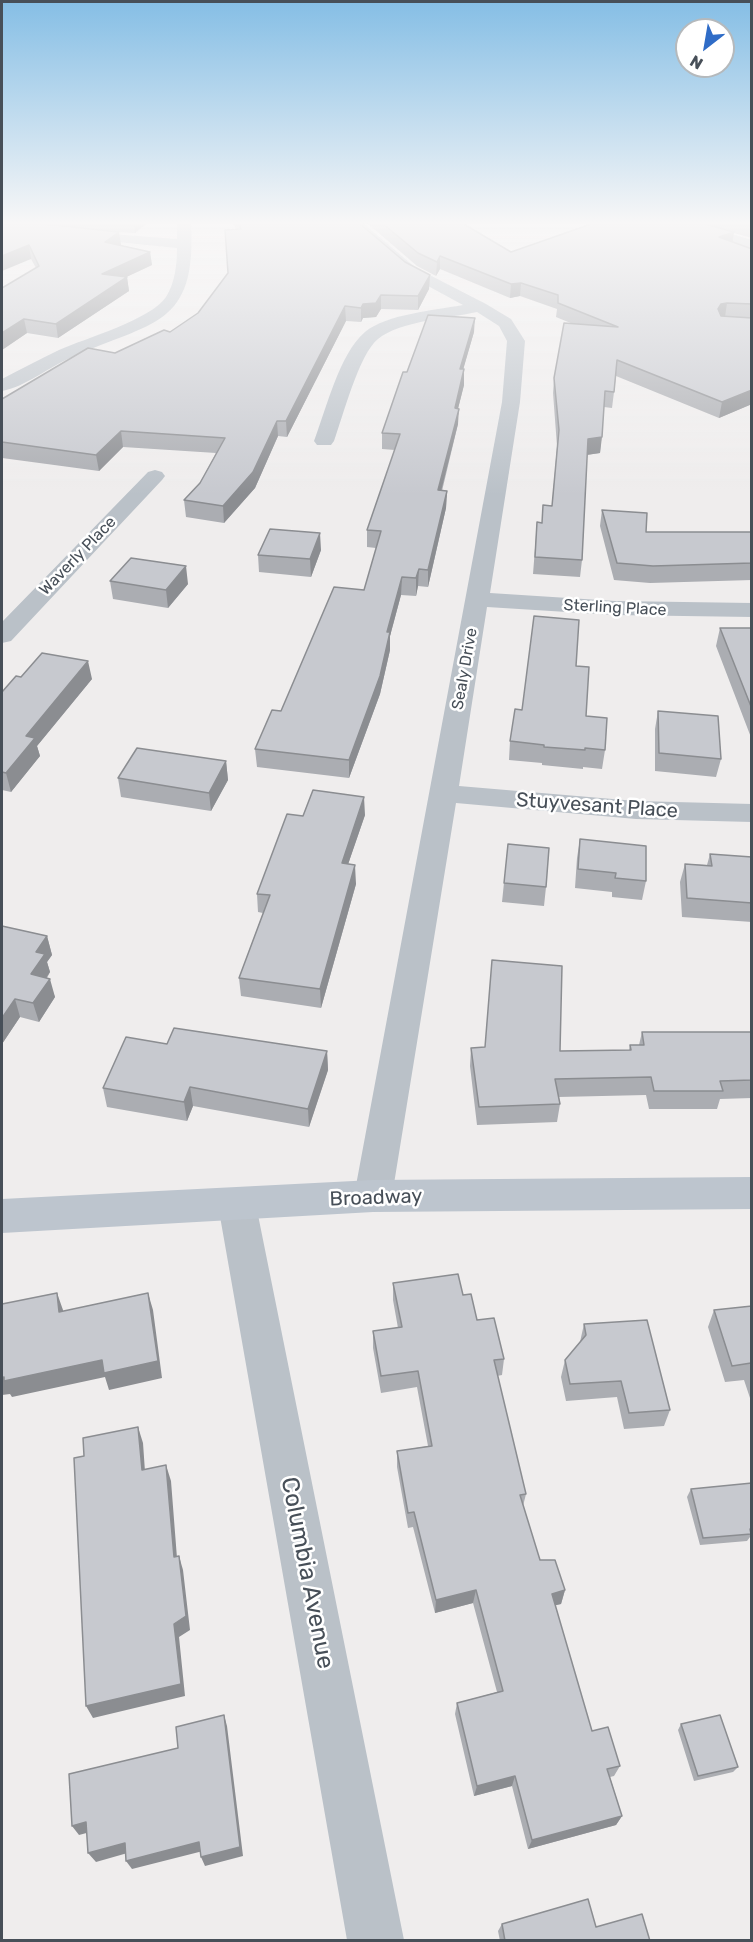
<!DOCTYPE html>
<style>
body{margin:0}
#map{position:relative;width:753px;height:1942px;overflow:hidden;background:#efeded;font-family:Rubik,sans-serif}
canvas{display:block}
.frame{position:absolute;inset:0;border:3px solid #474f58;pointer-events:none}
.north{position:absolute;left:675px;top:18px;width:60px;height:60px;box-sizing:border-box;background:#fff;border:2px solid #b5b9bc;border-radius:50%;rotate:211deg;font-size:16px;font-weight:700;line-height:24px;text-align:center;color:#474f58}
.north::after{content:'';display:block;margin:auto;width:21px;height:27px;background:#2f6cc7;clip-path:polygon(50% 0,100% 100%,50% 72%,0 100%)}
</style>
<div id="map">
<canvas width="753" height="1942"></canvas>
<div class="frame"></div>
<div class="north">N</div>
</div>
<script>
const context = document.querySelector('canvas').getContext('2d');
context.lineJoin = 'round';
function paint(path, color) {
  context.fillStyle = color;
  context.fill(path, 'evenodd');
}
function strokePath(path, color, width, dash) {
  context.strokeStyle = color;
  context.lineWidth = width;
  context.lineCap = dash ? 'butt' : 'round';
  context.setLineDash(dash || []);
  context.stroke(path);
}
function drawText(font, color, halo, rows, align = 'center') {
  context.font = font + ' Rubik,sans-serif';
  context.lineWidth = 5;
  context.setLineDash([]);
  context.textBaseline = 'middle';
  context.strokeStyle = halo;
  context.fillStyle = color;
  for (const [text, x, y, turn = 0] of rows) {
    context.save();
    context.translate(x, y);
    context.rotate((+turn || 0) * Math.PI / 180);
    context.textAlign = isNaN(turn) ? turn : align;
    if (halo) context.strokeText(text, 0, 0);
    context.fillText(text, 0, 0);
    context.restore();
  }
}
paint(new Path2D(`
 M 177,223 L 191,223 C 197,328 152,321 72,357 C 49,367 25,387 2,391 L 2,379 C 21,369 40,359 59,350 C 86,338 150,320 166,297 C 175,283 177,264 177,248 L 76,238 L 71,237 L 69,234 L 71,231 L 177,239 Z
 M 347,223 L 363,223 L 416,268 L 486,304 L 511,319 L 525,341 L 520,402 L 490,593 L 615,601 L 752,603 L 752,617 L 615,615 L 487,607 L 459,786 L 636,801 L 752,804 L 752,822 L 636,819 L 456,803 L 392,1196 L 387,1208 L 373,1212 L 359,1208 L 354,1196 L 502,402 L 507,341 L 499,326 L 477,312 C 450,318 400,321 378,339 C 359,354 343,416 334,441 L 331,445 L 317,445 L 314,441 C 326,410 339,354 365,332 C 386,314 437,310 463,305 L 406,274 Z
 M 670,223 L 694,223 L 752,240 L 752,249 L 672,226 Z
 M 155,470 L 162,472 L 165,476 L 162,480 L 11,641 L 2,643 L 2,622 L 148,472 Z
 M 237,1189 L 251,1193 L 256,1205 L 404,1940 L 347,1940 L 218,1205 L 223,1193 Z`), '#bac1c8');
paint(new Path2D(`
 M 752,1177 L 752,1209 L 373,1212 L 2,1233 L 2,1199 L 373,1180 Z`), '#bdc5ce');
paint(new Path2D(`
 M 2,223 L 147,223 L 135,233 L 119,232 L 121,245 L 120,245 L 150,252 L 152,265 L 126,277 L 127,277 L 129,291 L 58,338 L 27,333 L 2,350 L 36,268 L 31,259 Z
 M 233,223 L 359,223 L 405,262 L 430,275 L 429,289 L 418,310 L 381,309 L 376,317 L 363,318 L 361,322 L 346,321 L 287,437 L 278,436 L 255,488 L 224,523 L 186,517 L 184,500 L 200,483 L 216,453 L 123,447 L 99,471 L 2,458 L 2,399 L 115,353 L 170,332 L 198,313 L 228,273 L 236,229 Z
 M 367,223 L 462,223 L 511,252 L 590,225 L 585,223 L 752,223 L 752,238 L 734,233 L 732,242 L 752,249 L 752,404 L 719,418 L 616,376 L 612,408 L 604,407 L 600,453 L 587,455 L 582,560 L 580,577 L 533,574 L 537,522 L 542,523 L 552,506 L 557,446 L 553,393 L 554,378 L 573,324 L 556,317 L 557,309 L 520,296 L 510,298 L 440,269 L 436,276 L 417,266 Z
 M 474,332 L 463,369 L 464,385 L 458,409 L 458,424 L 442,491 L 447,491 L 446,508 L 428,587 L 418,586 L 416,596 L 401,595 L 390,636 L 390,650 L 380,694 L 349,778 L 257,767 L 255,749 L 364,590 L 376,548 L 367,547 L 367,530 L 395,450 L 382,449 L 382,433 L 407,372 Z
 M 602,510 L 646,532 L 752,532 L 752,580 L 650,583 L 614,580 L 600,526 Z
 M 321,550 L 311,577 L 259,572 L 258,555 Z
 M 110,581 L 188,584 L 168,608 L 113,599 Z
 M 720,628 L 752,628 L 752,740 L 716,646 Z
 M 576,666 L 586,716 L 605,750 L 602,769 L 583,767 L 583,769 L 542,765 L 542,763 L 509,760 L 510,741 L 522,710 Z
 M 21,677 L 92,679 L 37,746 L 40,756 L 11,792 L 2,790 L 2,692 Z
 M 658,711 L 721,759 L 716,777 L 655,771 L 655,729 Z
 M 226,761 L 228,780 L 211,811 L 121,797 L 118,778 Z
 M 365,815 L 348,864 L 356,884 L 321,1008 L 241,996 L 239,978 L 263,913 L 258,912 L 257,894 L 303,816 Z
 M 580,839 L 646,881 L 642,900 L 612,897 L 612,892 L 575,888 L 577,858 Z
 M 508,844 L 546,887 L 544,906 L 502,902 Z
 M 710,854 L 752,857 L 752,922 L 682,917 L 680,882 L 685,864 L 707,865 Z
 M 2,926 L 47,936 L 52,955 L 47,962 L 50,972 L 47,978 L 55,997 L 39,1022 L 20,1017 L 2,1044 Z
 M 752,1027 L 752,1098 L 720,1099 L 717,1109 L 649,1109 L 646,1095 L 558,1097 L 560,1104 L 557,1122 L 477,1125 L 470,1066 L 471,1048 L 560,1051 L 629,1050 L 630,1045 L 639,1045 L 642,1032 L 750,1032 Z
 M 167,1044 L 327,1051 L 328,1070 L 309,1127 L 193,1106 L 187,1121 L 107,1107 L 103,1088 Z
 M 393,1283 L 463,1295 L 477,1320 L 504,1359 L 502,1375 L 497,1376 L 526,1494 L 523,1506 L 540,1560 L 565,1590 L 561,1604 L 555,1605 L 592,1731 L 620,1766 L 614,1776 L 610,1777 L 622,1816 L 616,1825 L 528,1849 L 512,1786 L 474,1796 L 455,1714 L 457,1703 L 497,1692 L 473,1603 L 435,1613 L 413,1527 L 408,1528 L 397,1467 L 397,1451 L 428,1446 L 417,1387 L 381,1393 L 373,1348 L 373,1331 L 398,1328 L 393,1300 Z
 M 752,1306 L 752,1404 L 744,1380 L 725,1382 L 708,1327 L 714,1310 Z
 M 584,1324 L 670,1410 L 664,1426 L 624,1429 L 617,1397 L 566,1401 L 561,1377 L 565,1360 L 580,1342 Z
 M 752,1483 L 752,1537 L 750,1537 L 747,1541 L 700,1545 L 687,1497 L 691,1489 Z
 M 681,1724 L 738,1767 L 733,1772 L 694,1781 L 678,1730 Z
 M 502,1924 L 596,1927 L 650,1941 L 500,1941 L 498,1931 Z`), '#abadb2');
paint(new Path2D(`
 M 134,223 L 147,223 L 135,233 Z
 M 119,232 L 121,245 L 107,256 L 105,242 Z
 M 734,232 L 732,246 L 719,237 Z
 M 29,245 L 31,259 L 2,271 L 2,256 Z
 M 150,252 L 152,265 L 103,288 L 102,274 Z
 M 440,256 L 440,269 L 436,276 L 437,262 Z
 M 430,275 L 429,289 L 418,310 L 418,296 Z
 M 127,277 L 129,291 L 58,338 L 56,324 Z
 M 521,283 L 520,296 L 510,298 L 511,284 Z
 M 381,295 L 381,309 L 376,317 L 363,318 L 361,322 L 361,308 L 363,304 Z
 M 727,303 L 725,317 L 719,318 L 718,309 L 721,304 Z
 M 345,306 L 346,321 L 287,437 L 286,421 Z
 M 475,318 L 474,332 L 459,384 L 460,369 Z
 M 24,319 L 27,333 L 2,350 L 2,333 Z
 M 464,369 L 464,385 L 454,424 L 455,408 Z
 M 752,390 L 752,404 L 719,418 L 722,402 Z
 M 459,409 L 458,424 L 437,507 L 438,490 Z
 M 277,421 L 278,436 L 255,488 L 224,523 L 223,506 Z
 M 121,431 L 123,447 L 99,471 L 96,455 Z
 M 602,437 L 600,453 L 586,455 L 588,439 Z
 M 447,491 L 446,508 L 428,587 L 428,570 Z
 M 320,533 L 321,550 L 311,577 L 310,559 Z
 M 186,566 L 188,584 L 168,608 L 166,590 Z
 M 419,569 L 418,586 L 416,596 L 416,578 Z
 M 402,577 L 401,595 L 390,636 L 390,650 L 380,694 L 349,778 L 349,760 L 387,632 Z
 M 88,661 L 92,679 L 37,746 L 40,756 L 11,792 L 6,773 L 26,736 Z
 M 226,761 L 228,780 L 211,811 L 209,793 Z
 M 364,797 L 365,815 L 342,882 L 342,863 Z
 M 355,865 L 356,884 L 321,1008 L 320,989 Z
 M 47,936 L 52,955 L 47,962 L 50,972 L 36,993 L 31,974 L 36,952 Z
 M 50,979 L 55,997 L 39,1022 L 33,1003 Z
 M 15,999 L 20,1017 L 2,1044 L 2,1018 Z
 M 327,1051 L 328,1070 L 309,1127 L 308,1109 Z
 M 190,1087 L 193,1106 L 187,1121 L 184,1102 Z
 M 57,1293 L 63,1310 L 65,1328 L 59,1312 Z
 M 148,1293 L 153,1310 L 162,1378 L 109,1390 L 105,1377 L 12,1397 L 10,1394 L 2,1395 L 2,1378 Z
 M 138,1427 L 143,1443 L 146,1486 L 142,1470 Z
 M 166,1465 L 171,1481 L 178,1571 L 174,1557 Z
 M 179,1556 L 183,1570 L 190,1630 L 179,1637 L 185,1696 L 93,1718 L 86,1706 L 174,1624 Z
 M 476,1590 L 473,1603 L 435,1613 L 436,1600 Z
 M 565,1590 L 561,1604 L 548,1607 L 552,1594 Z
 M 224,1715 L 227,1726 L 243,1856 L 205,1866 L 201,1857 Z
 M 2,1750 L 3,1779 L 2,1779 Z
 M 515,1776 L 512,1786 L 474,1796 L 477,1786 Z
 M 622,1816 L 616,1825 L 528,1849 L 532,1840 Z
 M 86,1822 L 94,1831 L 79,1835 L 72,1826 Z
 M 199,1842 L 203,1851 L 132,1869 L 126,1861 Z
 M 125,1843 L 131,1852 L 96,1862 L 88,1853 Z`), '#8b8d91');
const building = new Path2D(`
 M 2,223 L 34,223 L 119,232 L 105,242 L 150,252 L 102,274 L 127,277 L 56,324 L 24,319 L 2,333 L 2,288 L 39,266 L 29,245 L 2,256 Z
 M 239,223 L 359,223 L 405,262 L 430,275 L 418,296 L 381,295 L 376,303 L 363,304 L 361,308 L 345,306 L 286,421 L 277,421 L 253,472 L 223,506 L 184,500 L 200,483 L 225,438 L 121,431 L 96,455 L 2,442 L 2,399 L 88,348 L 115,353 L 164,330 L 170,332 L 198,313 L 228,273 L 225,230 L 241,229 Z
 M 382,223 L 462,223 L 511,252 L 594,223 L 702,223 L 734,232 L 719,237 L 752,249 L 752,304 L 727,303 L 721,304 L 718,309 L 721,316 L 752,318 L 752,390 L 722,402 L 617,360 L 614,392 L 605,391 L 602,437 L 588,439 L 582,560 L 535,557 L 537,522 L 542,523 L 543,505 L 552,506 L 559,430 L 554,378 L 564,323 L 618,327 L 558,303 L 558,295 L 521,283 L 511,284 L 440,256 L 437,262 L 418,253 Z
 M 428,315 L 475,318 L 460,369 L 464,369 L 455,408 L 459,409 L 438,490 L 447,491 L 428,570 L 419,569 L 416,578 L 402,577 L 387,632 L 390,632 L 380,676 L 349,760 L 255,749 L 272,710 L 281,711 L 334,587 L 364,590 L 381,531 L 367,530 L 400,434 L 382,433 L 403,372 L 407,372 Z
 M 602,510 L 647,513 L 646,532 L 752,532 L 752,563 L 653,566 L 617,563 Z
 M 270,529 L 320,533 L 310,559 L 258,555 Z
 M 131,558 L 186,566 L 166,590 L 110,581 Z
 M 534,616 L 579,620 L 576,666 L 589,667 L 586,716 L 607,718 L 605,750 L 585,748 L 585,750 L 544,747 L 544,745 L 510,741 L 515,709 L 522,710 Z
 M 720,628 L 752,628 L 752,709 Z
 M 42,653 L 88,661 L 26,736 L 35,738 L 6,773 L 2,772 L 2,692 L 16,676 L 21,677 Z
 M 658,711 L 718,716 L 721,759 L 659,753 Z
 M 137,748 L 226,761 L 209,793 L 118,778 Z
 M 313,790 L 364,797 L 342,863 L 355,865 L 320,989 L 239,978 L 270,895 L 257,894 L 287,814 L 303,816 Z
 M 580,839 L 646,846 L 646,881 L 615,878 L 616,873 L 578,869 Z
 M 508,844 L 549,848 L 546,887 L 504,883 Z
 M 710,854 L 752,857 L 752,903 L 687,898 L 685,864 L 712,866 Z
 M 2,926 L 47,936 L 36,952 L 45,954 L 31,974 L 50,979 L 33,1003 L 15,999 L 2,1018 Z
 M 492,960 L 562,966 L 560,1051 L 631,1050 L 630,1045 L 644,1045 L 642,1032 L 752,1032 L 752,1080 L 720,1081 L 723,1091 L 654,1091 L 651,1077 L 555,1079 L 560,1104 L 479,1107 L 471,1048 L 485,1047 Z
 M 174,1028 L 327,1051 L 308,1109 L 190,1087 L 184,1102 L 103,1088 L 126,1037 L 167,1044 Z
 M 458,1274 L 463,1295 L 471,1294 L 477,1320 L 494,1318 L 504,1359 L 494,1360 L 526,1494 L 520,1495 L 540,1560 L 555,1560 L 565,1590 L 552,1594 L 592,1731 L 608,1727 L 620,1766 L 607,1769 L 622,1816 L 532,1840 L 515,1776 L 477,1786 L 457,1703 L 503,1691 L 476,1590 L 436,1600 L 414,1512 L 408,1513 L 397,1451 L 432,1446 L 418,1371 L 381,1376 L 373,1331 L 402,1327 L 393,1283 Z
 M 57,1293 L 59,1312 L 148,1293 L 158,1361 L 104,1373 L 102,1360 L 4,1381 L 4,1377 L 2,1378 L 2,1304 Z
 M 752,1306 L 752,1365 L 751,1363 L 732,1366 L 714,1310 Z
 M 647,1320 L 670,1410 L 629,1413 L 621,1381 L 570,1384 L 565,1360 L 586,1335 L 584,1324 Z
 M 138,1427 L 142,1470 L 166,1465 L 174,1557 L 179,1556 L 186,1616 L 174,1624 L 181,1684 L 86,1706 L 74,1458 L 84,1456 L 83,1438 Z
 M 752,1483 L 752,1529 L 750,1529 L 751,1534 L 703,1538 L 691,1489 Z
 M 224,1715 L 240,1847 L 201,1857 L 199,1842 L 126,1861 L 125,1843 L 88,1853 L 86,1822 L 72,1826 L 69,1774 L 178,1748 L 176,1727 Z
 M 720,1715 L 738,1767 L 698,1776 L 681,1724 Z
 M 588,1899 L 596,1927 L 642,1914 L 650,1941 L 505,1941 L 502,1924 Z`);
paint(building, '#c7c9cf');
strokePath(building, '#8b8d91', 1.5);
const sky = context.createLinearGradient(0, 0, 0, 495);
sky.addColorStop(0, '#85bee5');
sky.addColorStop(0.45, '#f8f7f7');
sky.addColorStop(1, '#f8f7f700');
context.fillStyle = sky;
context.fillRect(0, 0, 753, 495);
drawText('16px', '#474f58', '#fff', [
 ["Waverly Place",78,556,-46],
 ["Sterling Place",615,608,3],
 ["Sealy Drive",465,669,-80]
]);
drawText('20px', '#474f58', '#fff', [
 ["Stuyvesant Place",597,806,4],
 ["Broadway",376,1198,-2]
]);
drawText('24px', '#474f58', '#fff', [
 ["Columbia Avenue",307,1573,79]
]);
</script>
